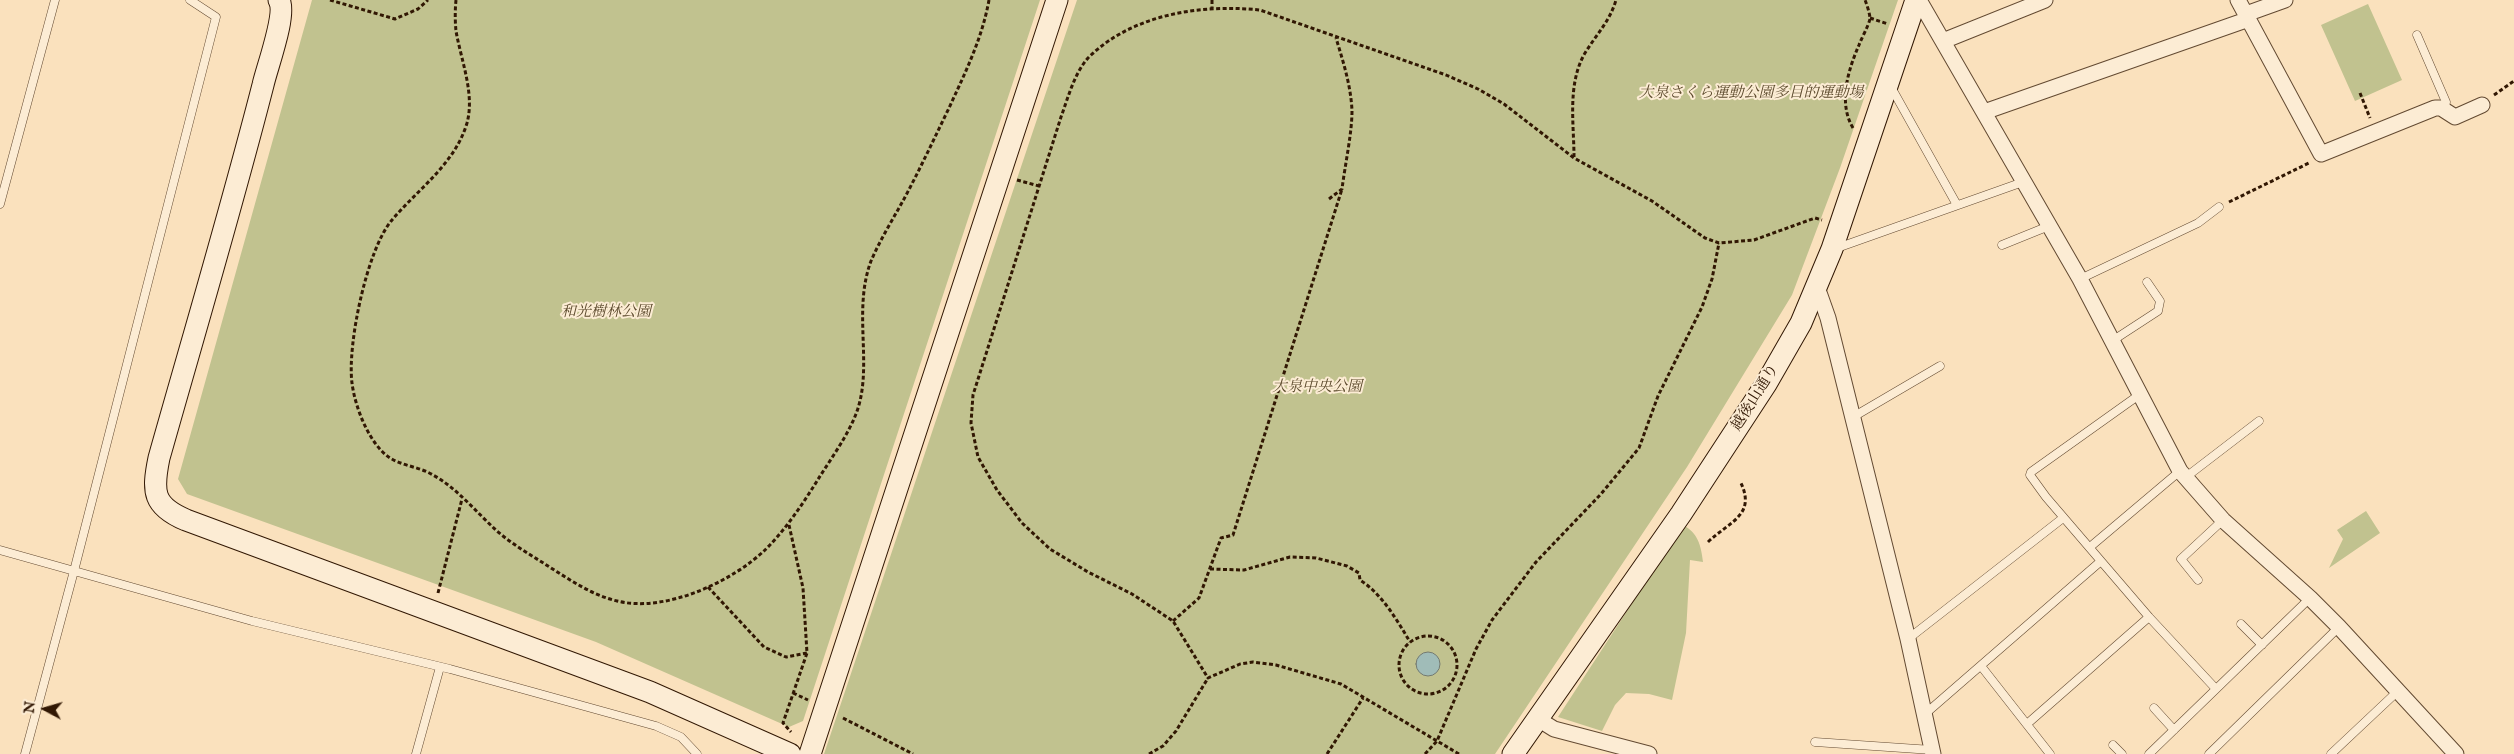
<!DOCTYPE html>
<meta charset="utf-8">
<style>
body{margin:0}
#map{position:relative;width:2514px;height:754px;overflow:hidden;background:#fae1bd;font-family:"IM FELL English",serif}
canvas{display:block}
.north{position:absolute;left:20px;top:684px;width:50px;height:50px;-webkit-text-stroke:4px #fcecd4;paint-order:stroke;rotate:276deg;font-size:14px;font-weight:700;line-height:20px;text-align:center;color:#311703}
.north::after{content:'';display:block;margin:auto;width:18px;height:22px;background:#311703;clip-path:polygon(50% 0,100% 100%,50% 72%,0 100%)}
</style>
<div id="map">
<canvas width="2514" height="754"></canvas>
<div class="north">N</div>
</div>
<script>
const context = document.querySelector('canvas').getContext('2d');
context.lineJoin = 'round';
function paint(path, color) {
  context.fillStyle = color;
  context.fill(path, 'evenodd');
}
function strokePath(path, color, width, dash) {
  context.strokeStyle = color;
  context.lineWidth = width;
  context.lineCap = dash ? 'butt' : 'round';
  context.setLineDash(dash || []);
  context.stroke(path);
}
function drawText(font, color, halo, rows, align = 'center') {
  context.font = font + ' "IM FELL English","Noto Serif JP",serif';
  context.lineWidth = 4;
  context.setLineDash([]);
  context.textBaseline = 'middle';
  context.strokeStyle = halo;
  context.fillStyle = color;
  for (const [text, x, y, turn = 0] of rows) {
    context.save();
    context.translate(x, y);
    context.rotate((+turn || 0) * Math.PI / 180);
    context.textAlign = isNaN(turn) ? turn : align;
    if (halo) context.strokeText(text, 0, 0);
    context.fillText(text, 0, 0);
    context.restore();
  }
}
paint(new Path2D(`
 M 312,0 L 1040,0 L 803,721 L 789,727 L 596,642 L 187,494 L 178,479 Z
 M 1077,0 L 1898,0 L 1840,168 L 1792,295 L 1687,467 L 1495,754 L 824,754 Z
 M 2368,4 L 2402,80 L 2355,101 L 2321,25 Z
 M 2366,511 L 2380,533 L 2329,568 L 2343,539 L 2337,530 Z
 M 1683,525 C 1698,533 1701,545 1703,562 L 1690,560 L 1686,633 L 1672,700 L 1649,694 L 1626,693 L 1615,705 L 1602,731 L 1558,717 Z`), '#c1c28f');
const water = new Path2D(`
 M1416 664a12 12 0 1 1 24 0a12 12 0 1 1-24 0Z`);
paint(water, '#a0bcb8');
strokePath(water, '#747a70', 1);
const lane = new Path2D(`
 M 2417,35 L 2446,102 L 2444,110
 M 1891,87 L 1957,205
 M 0,204 L 55,0
 M 2002,245 L 2049,226
 M 1837,248 L 2023,182
 M 2080,279 L 2198,223 L 2219,207
 M 2112,341 L 2158,311 L 2160,301 L 2147,282
 M 2139,395 L 2031,472 L 2030,475 L 2046,497 L 2149,617 L 2216,689
 M 1853,417 L 1940,366
 M 2186,477 L 2259,421
 M 2090,547 L 2180,471
 M 0,550 L 252,621 L 450,669 L 656,726 L 681,737 L 697,754
 M 2198,580 L 2181,559 L 2223,520
 M 2241,624 L 2262,645
 M 1908,639 L 2063,518
 M 1981,666 L 2050,754
 M 2154,708 L 2174,730
 M 1925,714 L 2101,561
 M 2027,724 L 2149,617
 M 1815,742 L 1932,750
 M 2113,745 L 2122,754
 M 25,754 L 74,571 L 216,17 L 190,0
 M 416,754 L 440,667
 M 2149,754 L 2310,598
 M 2209,754 L 2339,627
 M 2331,754 L 2398,691`);
const street = new Path2D(`
 M 1919,0 L 2080,279 L 2180,471 L 2223,520 L 2310,598 L 2339,627 L 2456,754
 M 2238,0 L 2321,154 L 2435,108 L 2441,108 L 2455,117 L 2482,105
 M 2246,14 L 2285,0
 M 1943,41 L 2045,0
 M 1984,112 L 2249,19
 M 1817,287 L 1828,318 L 1908,639 L 1933,754
 M 1538,719 L 1554,729 L 1649,754`);
const secondary = new Path2D(`
 M 279,0 C 287,14 267,67 263,85 C 231,210 194,334 159,458 C 152,492 153,506 186,520 L 650,692 L 790,754
 M 810,754 L 1057,0
 M 1513,754 L 1681,514 L 1766,384 L 1801,323 L 1832,249 L 1916,0`);
strokePath(lane, '#634a32', 9);
strokePath(street, '#634a32', 17);
strokePath(secondary, '#311703', 23);
strokePath(new Path2D(`
 M 330,0 L 395,19 L 418,9 L 428,0
 M 456,0 C 455,10 455,21 456,31 C 461,60 475,94 467,123 C 455,164 418,189 392,220 C 367,249 347,345 352,383 C 355,407 369,444 390,458 C 403,466 420,467 433,475 C 457,488 477,513 497,531 C 513,545 531,555 548,566 C 570,580 592,595 617,601 C 665,613 732,582 766,549 C 786,529 802,505 817,481 C 830,460 847,437 856,414 C 874,367 852,312 871,261 C 880,240 893,219 904,199 C 920,169 934,139 949,108 C 965,73 982,39 989,0
 M 1212,0 L 1212,8
 M 1870,18 L 1888,24
 M 2360,93 L 2370,118
 M 2494,95 L 2514,81
 M 1853,128 C 1838,103 1848,70 1859,45 C 1862,37 1868,27 1870,19 C 1870,14 1867,5 1865,0
 M 1574,157 C 1574,124 1567,84 1585,53 C 1596,35 1610,21 1616,0
 M 1017,180 L 1039,186
 M 1329,199 L 1342,189 C 1345,165 1352,133 1352,111 C 1351,86 1343,61 1336,38
 M 2229,202 L 2309,163
 M 789,525 L 803,588 L 807,653 L 783,723 L 791,732
 M 1708,542 C 1730,521 1757,515 1740,481
 M 1210,569 L 1244,570 L 1290,557 L 1316,558 L 1347,566 L 1359,573 L 1360,580 C 1382,594 1397,620 1410,642
 M 708,587 L 764,647 L 786,657 L 807,653
 M 438,593 L 462,499
 M 1173,621 L 1199,598 L 1221,538 L 1233,535 L 1342,189
 M1399 665a29 29 0 1 1 58 0a29 29 0 1 1-58 0Z
 M 793,693 L 808,700
 M 843,718 L 913,754
 M 1149,754 L 1163,746 L 1176,731 L 1208,678
 M 1327,754 L 1363,698
 M 1425,754 L 1437,741 L 1476,649 L 1492,620 L 1536,562 L 1601,494 L 1639,448 L 1658,396 L 1702,307 L 1712,279 L 1719,243
 M 1459,754 L 1341,684 L 1276,665 L 1253,662 L 1240,664 L 1208,678 L 1173,621 L 1132,594 L 1088,572 L 1050,549 L 1022,523 L 997,490 L 978,457 L 971,423 L 973,395 L 1061,117 C 1068,98 1074,74 1088,58 C 1132,14 1201,4 1260,10 L 1446,75 L 1478,89 L 1504,104 L 1574,158 L 1652,201 L 1705,238 L 1719,243 L 1754,240 L 1815,218 L 1822,220`), '#311703', 3, [4, 2.5]);
strokePath(lane, '#fcecd4', 8);
strokePath(street, '#fcecd4', 15);
strokePath(secondary, '#fcecd4', 21);
drawText('italic 15px', '#5c4a2d', '#fcecd4', [
 ["大泉さくら運動公園多目的運動場",1751,94],
 ["和光樹林公園",606,313],
 ["大泉中央公園",1317,388]
]);
drawText('15px', '#311703', '#fcecd4', [
 ["越後山通り",1756,398,-58]
]);
</script>
